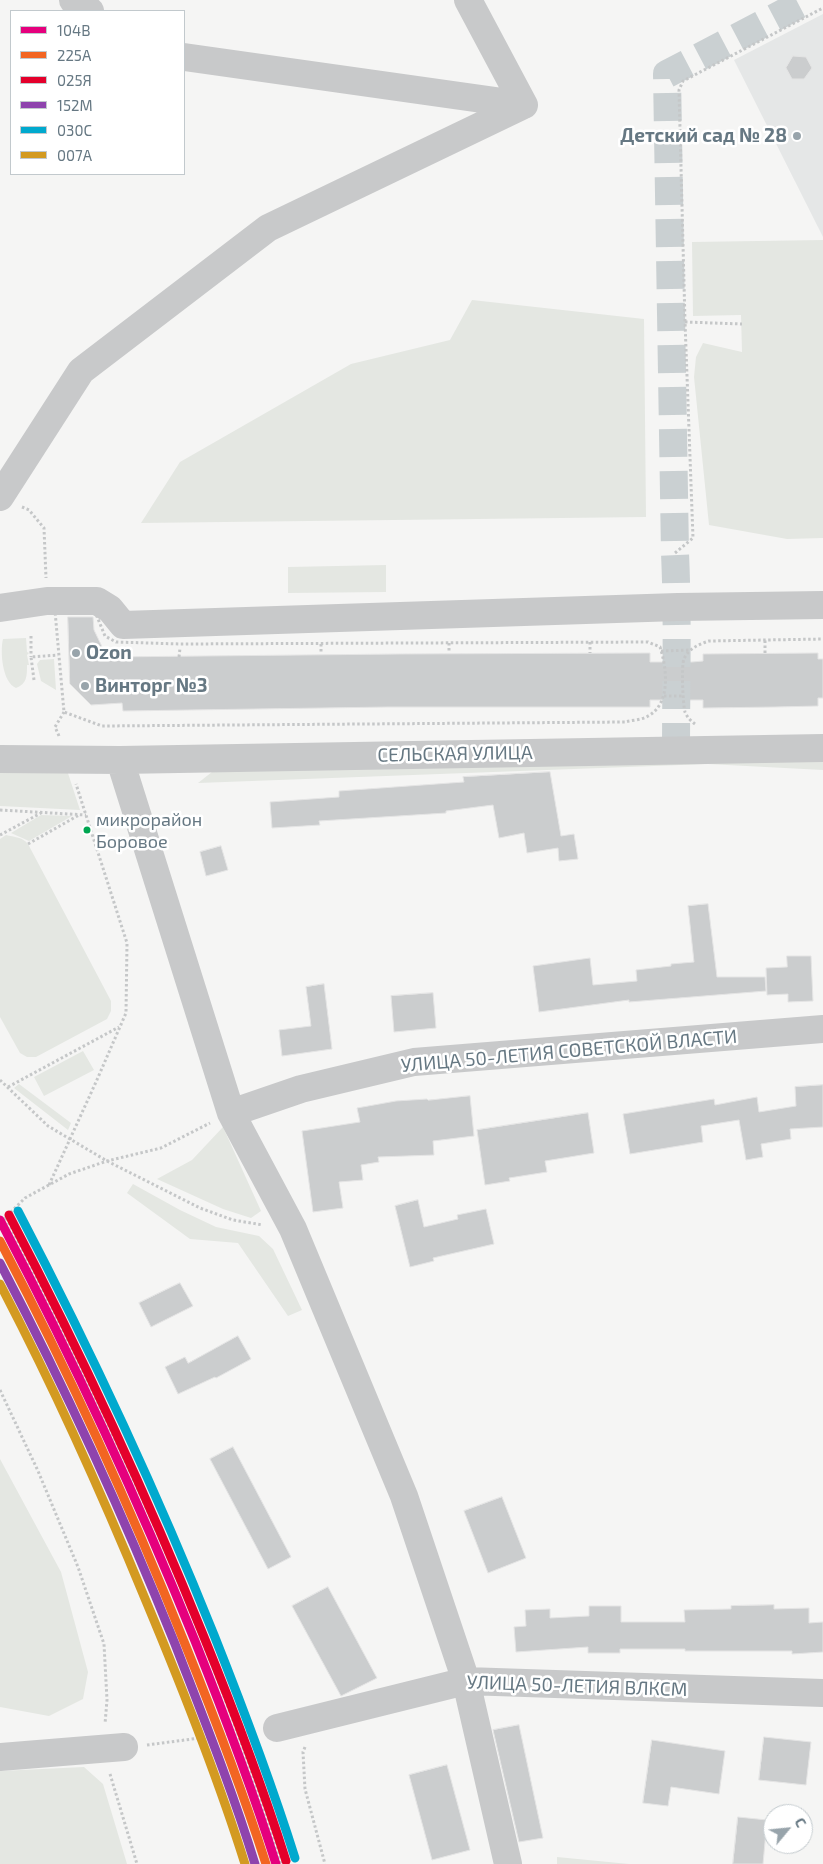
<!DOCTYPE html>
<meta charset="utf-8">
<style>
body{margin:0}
#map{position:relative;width:823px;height:1864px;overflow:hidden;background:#f5f5f4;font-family:"Exo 2",sans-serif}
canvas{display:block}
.legend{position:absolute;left:10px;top:10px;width:175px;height:165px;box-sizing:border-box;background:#fff;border:1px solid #c2c9cd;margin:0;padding:6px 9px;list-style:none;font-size:15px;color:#667883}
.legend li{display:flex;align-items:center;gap:10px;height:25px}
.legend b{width:25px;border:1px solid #c2c9cd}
.north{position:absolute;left:763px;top:1804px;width:50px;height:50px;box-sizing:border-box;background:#fff;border:1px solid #c2c9cd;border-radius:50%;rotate:62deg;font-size:14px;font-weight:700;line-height:20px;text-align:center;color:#667883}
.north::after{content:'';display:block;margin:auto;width:18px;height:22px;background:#98a4ab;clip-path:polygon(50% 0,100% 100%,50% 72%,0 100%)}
</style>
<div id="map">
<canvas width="823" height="1864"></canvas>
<ul class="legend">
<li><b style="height:6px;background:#e5007d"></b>104В</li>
<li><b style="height:6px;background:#f26522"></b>225А</li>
<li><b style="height:6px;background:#e4002b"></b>025Я</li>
<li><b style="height:6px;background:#8e44ad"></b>152М</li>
<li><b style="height:6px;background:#00a9ce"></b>030C</li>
<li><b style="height:6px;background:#d39a21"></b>007А</li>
</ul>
<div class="north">С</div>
</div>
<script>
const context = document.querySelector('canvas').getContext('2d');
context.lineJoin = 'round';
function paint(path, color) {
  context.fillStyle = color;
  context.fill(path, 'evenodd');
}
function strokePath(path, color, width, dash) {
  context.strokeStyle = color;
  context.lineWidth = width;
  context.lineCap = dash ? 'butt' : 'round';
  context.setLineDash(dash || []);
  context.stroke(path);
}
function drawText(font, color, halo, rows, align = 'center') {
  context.font = font + ' "Exo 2",sans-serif';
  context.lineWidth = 5;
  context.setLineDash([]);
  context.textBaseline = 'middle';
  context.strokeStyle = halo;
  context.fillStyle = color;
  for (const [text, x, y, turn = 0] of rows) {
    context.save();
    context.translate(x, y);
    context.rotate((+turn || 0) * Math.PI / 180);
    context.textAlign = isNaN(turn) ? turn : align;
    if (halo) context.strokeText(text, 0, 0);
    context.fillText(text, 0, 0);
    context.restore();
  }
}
paint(new Path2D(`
 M 823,14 L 823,237 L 734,60 Z`), '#e5e7e7');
paint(new Path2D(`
 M 823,240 L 823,538 L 787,539 L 709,525 L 694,377 L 696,357 L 703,343 L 742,352 L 741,315 L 693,316 L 692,242 Z
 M 472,300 L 644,319 L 646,517 L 141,523 L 180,462 L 351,364 L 450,340 Z
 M 386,565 L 386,592 L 288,593 L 288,567 Z
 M 26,638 L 27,652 L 29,653 L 27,655 L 29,665 L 27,665 C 27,676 27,684 16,688 C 2,682 0,651 3,639 Z
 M 54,659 L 56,690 L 41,681 L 37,664 L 40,660 Z
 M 823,749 L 823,770 L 708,764 L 198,783 L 217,768 Z
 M 65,764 L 80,810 L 0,806 L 0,766 Z
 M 41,815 L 72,816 L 29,841 L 11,833 Z
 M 6,835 C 14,837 23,837 28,844 L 111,1001 L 111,1011 L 107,1019 L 36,1057 L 27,1057 L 20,1053 L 0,1017 L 0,839 Z
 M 83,1051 L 94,1070 L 44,1096 L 34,1077 Z
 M 19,1084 L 71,1123 L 68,1130 L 14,1088 Z
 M 223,1127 L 261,1211 L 251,1218 L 223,1209 L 157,1179 L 192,1160 Z
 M 133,1184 L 180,1210 L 216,1227 L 259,1236 L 273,1249 L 302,1310 L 288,1316 L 238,1243 L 190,1239 L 127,1193 Z
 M 0,1459 L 61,1572 L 88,1672 L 83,1699 L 49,1716 L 0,1707 Z
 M 84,1767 L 103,1784 L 127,1864 L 0,1864 L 0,1771 Z
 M 557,1857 L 629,1864 L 557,1864 Z`), '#e4e7e2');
const building = new Path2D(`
 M 793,56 L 806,57 L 812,68 L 804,79 L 792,79 L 786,68 Z
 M 68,617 L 93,617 L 94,630 L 107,657 L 399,654 L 650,653 L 650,662 L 692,662 L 703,661 L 703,654 L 818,653 L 818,659 L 823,659 L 823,698 L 818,698 L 818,706 L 775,707 L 703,708 L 703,700 L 650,700 L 650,707 L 387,707 L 123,711 L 122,703 L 91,705 L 70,684 Z
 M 550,772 L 561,836 L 574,834 L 578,859 L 559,861 L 558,848 L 527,853 L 524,833 L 499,838 L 493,805 L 446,811 L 446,813 L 319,821 L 320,825 L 272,828 L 270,802 L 339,797 L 339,791 L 464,782 L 463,777 Z
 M 221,846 L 228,870 L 206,876 L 200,852 Z
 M 708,904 L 717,977 L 765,977 L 766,991 L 629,1002 L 629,1000 L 539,1012 L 533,966 L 590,958 L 593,985 L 637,981 L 636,970 L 671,966 L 671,964 L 694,962 L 688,906 Z
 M 787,956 L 811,956 L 813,1001 L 788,1002 L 788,994 L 767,995 L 766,968 L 787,967 Z
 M 324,984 L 332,1049 L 282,1056 L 279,1030 L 311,1026 L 306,987 Z
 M 433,993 L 436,1028 L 394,1032 L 391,996 Z
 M 823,1085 L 823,1127 L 790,1129 L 791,1139 L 761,1144 L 763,1157 L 746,1160 L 739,1120 L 701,1126 L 703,1142 L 630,1154 L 623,1114 L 714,1099 L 715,1105 L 757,1097 L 759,1112 L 796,1106 L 795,1087 Z
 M 470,1096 L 474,1136 L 433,1141 L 434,1155 L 378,1157 L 379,1162 L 361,1165 L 363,1180 L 339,1182 L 343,1208 L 313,1212 L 302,1131 L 360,1122 L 357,1108 L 396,1101 L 427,1099 L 428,1100 Z
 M 588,1113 L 594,1153 L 545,1161 L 547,1172 L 509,1178 L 510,1181 L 485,1185 L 477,1130 Z
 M 418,1200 L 424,1227 L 458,1219 L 457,1215 L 486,1209 L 494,1244 L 433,1258 L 434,1261 L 410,1267 L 395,1206 Z
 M 180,1283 L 193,1306 L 151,1327 L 139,1303 Z
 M 238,1336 L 251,1359 L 216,1378 L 215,1377 L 178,1394 L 165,1367 L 185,1357 L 188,1363 Z
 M 233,1447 L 291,1557 L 268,1569 L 210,1459 Z
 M 502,1497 L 526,1558 L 488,1573 L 464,1511 Z
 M 328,1587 L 377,1678 L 341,1696 L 292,1606 Z
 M 774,1605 L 774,1609 L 809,1608 L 809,1623 L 823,1622 L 823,1652 L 792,1654 L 792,1651 L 685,1651 L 685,1649 L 620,1649 L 620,1653 L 588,1653 L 588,1647 L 516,1652 L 514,1627 L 526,1626 L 525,1610 L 550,1609 L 550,1618 L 589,1616 L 589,1606 L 621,1606 L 621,1622 L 685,1622 L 684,1610 L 731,1609 L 731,1606 Z
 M 519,1725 L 543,1838 L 519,1842 L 493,1730 Z
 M 764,1737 L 811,1742 L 806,1785 L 759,1780 Z
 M 652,1740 L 725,1751 L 719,1794 L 671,1787 L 668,1806 L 643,1803 Z
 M 447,1765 L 470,1850 L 432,1860 L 409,1775 Z
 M 738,1817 L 767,1820 L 763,1864 L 733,1864 Z`);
paint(building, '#cbcdce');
strokePath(building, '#e4e4e4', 1);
strokePath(new Path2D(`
 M 676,751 C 676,685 678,619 675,553 L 667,74 L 808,0`), '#cad0d2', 28, [28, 14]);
strokePath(new Path2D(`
 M 685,322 L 742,324
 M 22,507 L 29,510 L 44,528 L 46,578
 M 675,553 L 693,538 L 685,322 L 679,90 L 683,81 L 823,8
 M 84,607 L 96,614 L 105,636 L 116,642 L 180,644 L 648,642 L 660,647 C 667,668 671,704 648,716 C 642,720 632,720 625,722 L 102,726 L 64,712 L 55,611 Z
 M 31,636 L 31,657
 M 590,642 L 590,653
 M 449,643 L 449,653
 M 321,644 L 321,654
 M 661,651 L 690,650
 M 765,653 L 765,640
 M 179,657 L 180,648
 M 34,680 L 31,657 L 58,655
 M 664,696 L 683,696
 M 695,724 C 691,721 687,717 685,712 C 683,705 681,666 684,659 C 688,649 699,644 709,641 L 823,639
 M 59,736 L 55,727 L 64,712
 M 0,810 L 86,815
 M 0,835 L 41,813
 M 28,844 L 79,815
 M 0,1080 L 48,1126 L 107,1161 L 200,1208 L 233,1220 L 263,1225
 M 8,1087 L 119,1027
 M 49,1185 L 96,1082 L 126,1013 L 127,943 L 76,784
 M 6,1218 C 113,1427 213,1639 281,1864
 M 0,1223 L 25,1198 L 69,1174 L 107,1161 L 161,1148 L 210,1123
 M 0,1390 L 38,1471 L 78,1567 L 104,1644 L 107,1700 L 105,1724
 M 147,1745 L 253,1731
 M 305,1747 L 303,1752 L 305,1789 L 325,1864
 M 110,1774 L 137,1864`), '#c5c7c8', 3, [2.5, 2.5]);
strokePath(new Path2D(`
 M 73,0 L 76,4 L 90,11
 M 468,0 L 524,105
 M 184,57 L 524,105
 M 0,497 L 81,371 L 268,228 L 524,105
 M 0,608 L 47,601 L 97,601 L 110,609 L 123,625 L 678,607 L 823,605
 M 0,759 L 120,760 L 823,748
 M 120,760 L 231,1113 L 293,1229 L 404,1496 L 466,1681 L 508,1864
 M 231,1113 L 301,1089 L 414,1062 L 823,1029
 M 277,1728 L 466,1681 L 823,1693
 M 0,1757 L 124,1747`), '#c8c9ca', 28);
strokePath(new Path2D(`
 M 0,1220 C 72,1357 137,1497 195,1641 C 224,1714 252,1788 276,1864`), '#e5007d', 9);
strokePath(new Path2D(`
 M 0,1241 C 69,1372 130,1506 185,1644 C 214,1716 242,1789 266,1864`), '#f26522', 9);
strokePath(new Path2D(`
 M 9,1215 C 81,1353 146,1493 204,1637 C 234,1711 262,1785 286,1861`), '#e4002b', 9);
strokePath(new Path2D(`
 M 0,1263 C 65,1387 123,1514 175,1644 C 203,1717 232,1789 255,1864`), '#8e44ad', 9);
strokePath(new Path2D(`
 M 18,1211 C 90,1349 156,1490 214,1635 C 243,1708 271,1782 295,1858`), '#00a9ce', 9);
strokePath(new Path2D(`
 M 0,1284 C 54,1387 102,1494 146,1601 C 182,1687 217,1775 245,1864`), '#d39a21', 9);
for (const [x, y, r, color] of [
 [797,136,5,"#98a4ab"],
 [76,653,5,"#98a4ab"],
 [85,686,5,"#98a4ab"],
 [87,830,4.5,"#00a651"]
]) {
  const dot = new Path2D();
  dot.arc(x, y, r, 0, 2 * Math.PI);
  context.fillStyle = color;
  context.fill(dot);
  strokePath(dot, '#fff', 2);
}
drawText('18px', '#667883', '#fff', [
 ["микрорайон",96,820],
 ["Боровое",96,842]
], 'left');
drawText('bold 19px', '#667883', '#fff', [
 ["Детский сад № 28",787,136,"right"],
 ["Ozon",86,653],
 ["Винторг №3",95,686]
], 'left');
drawText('19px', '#667883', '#fff', [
 ["СЕЛЬСКАЯ УЛИЦА",455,754,-1],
 ["УЛИЦА 50-ЛЕТИЯ СОВЕТСКОЙ ВЛАСТИ",569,1051,-5],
 ["УЛИЦА 50-ЛЕТИЯ ВЛКСМ",577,1686,2]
]);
</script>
